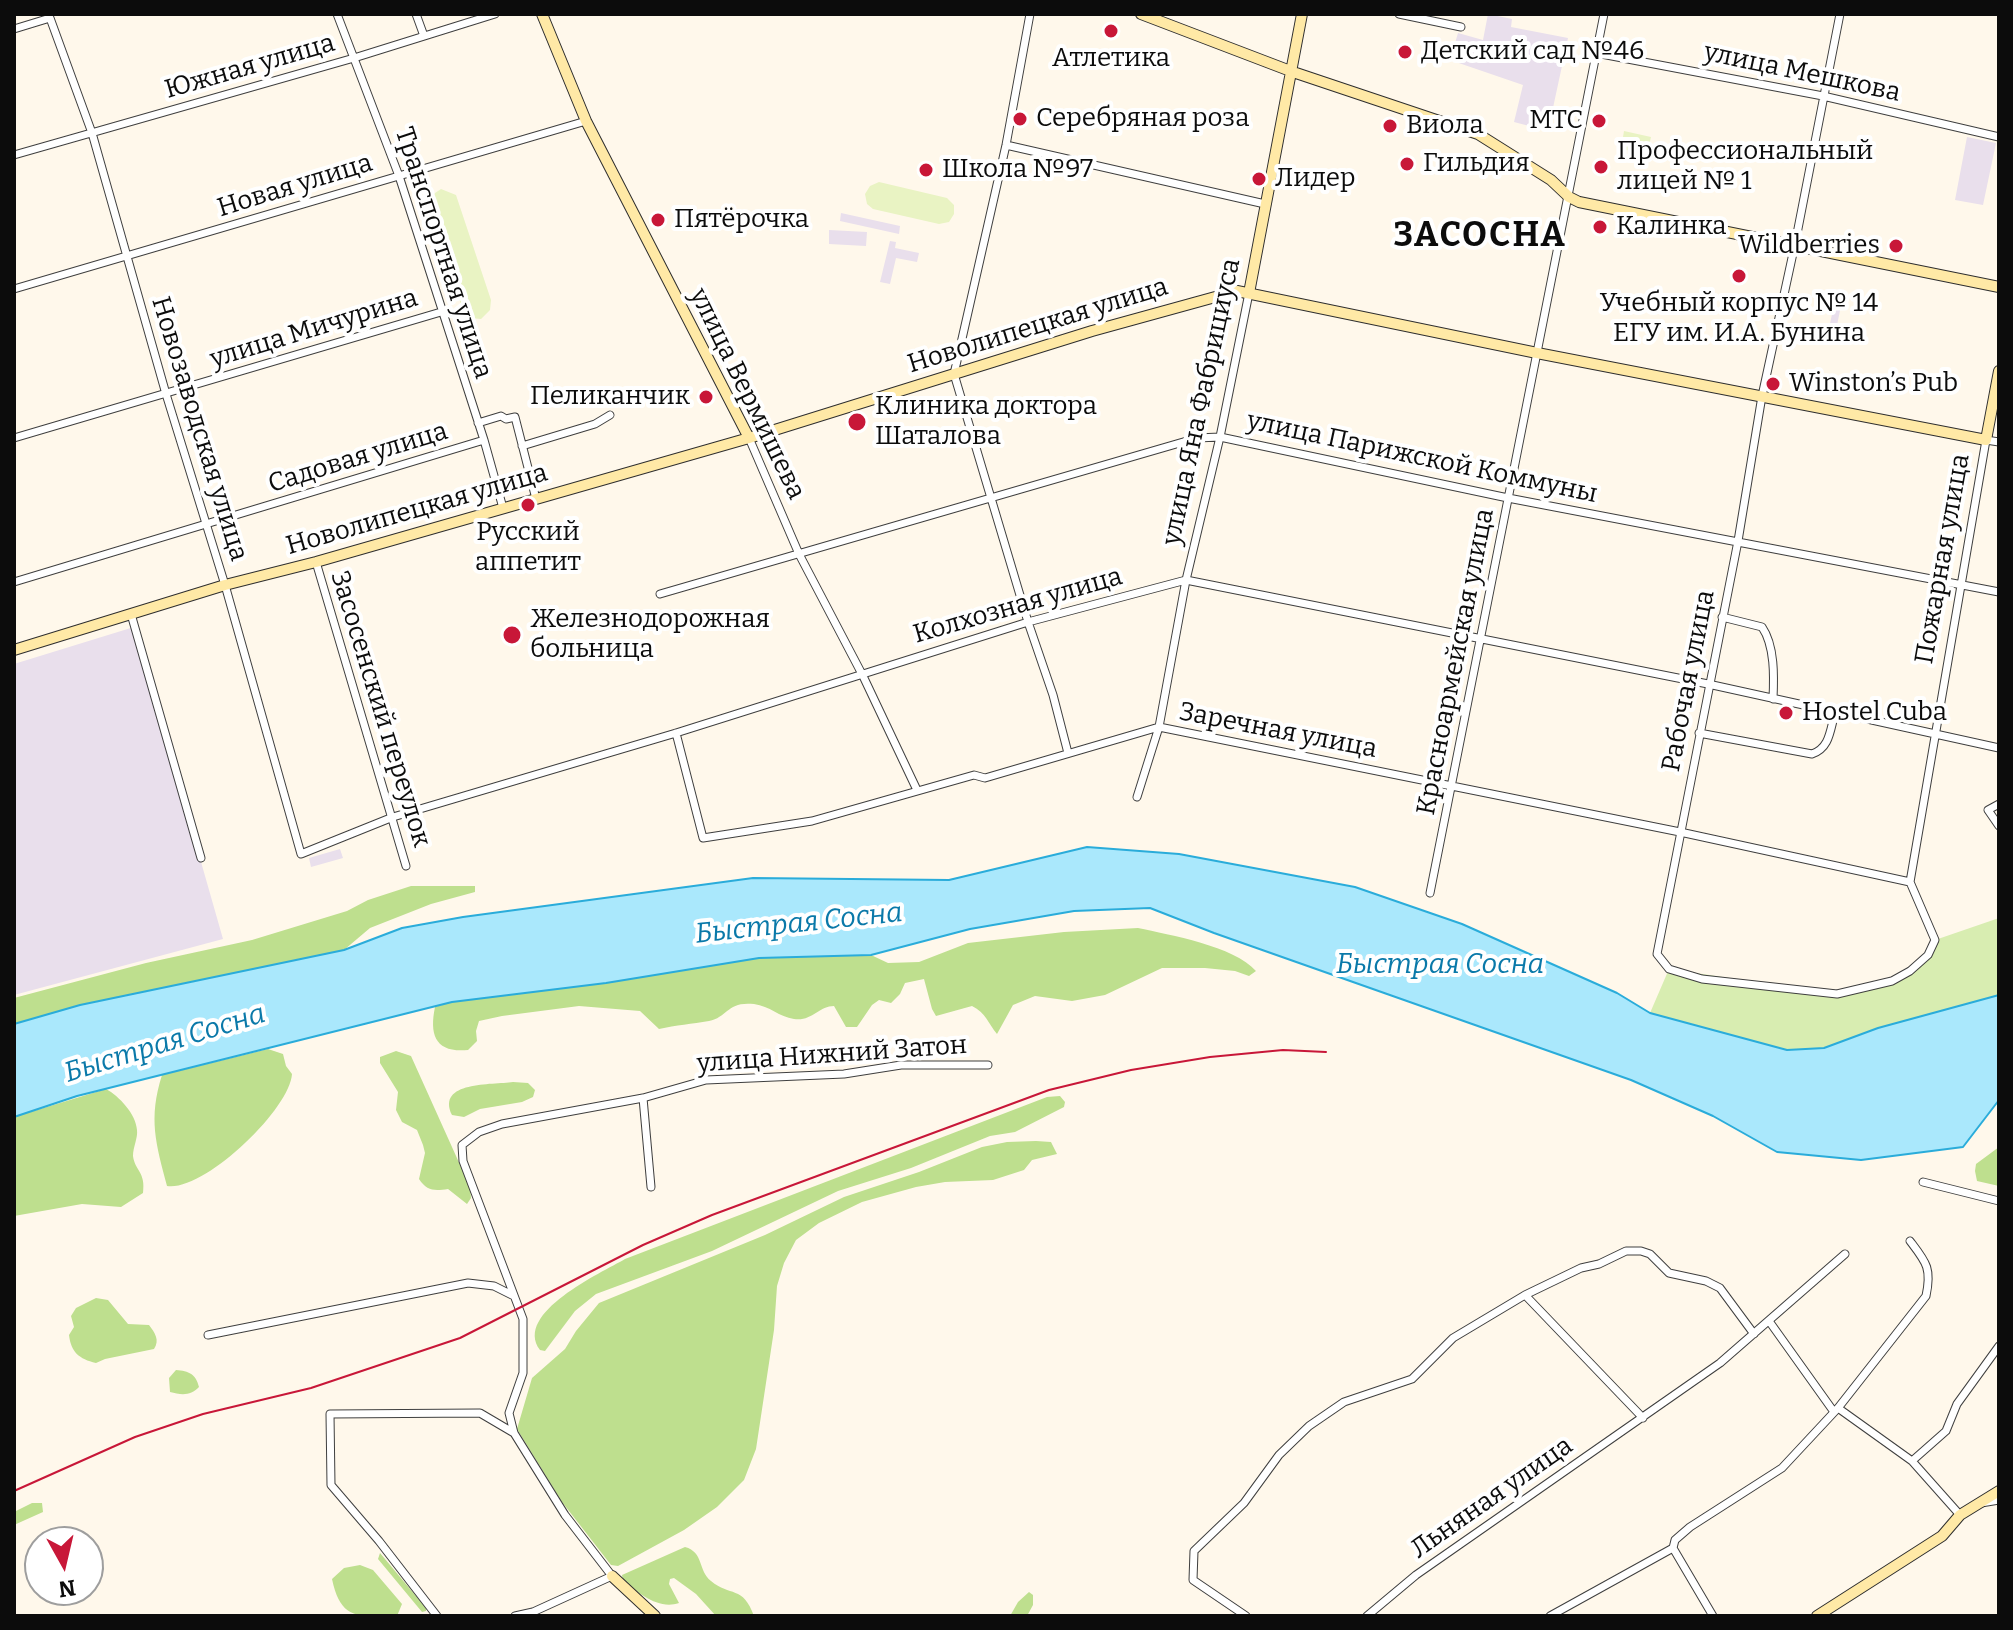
<!DOCTYPE html>
<meta charset="utf-8">
<style>
body{margin:0}
#map{position:relative;width:2013px;height:1630px;overflow:hidden;background:#fff8eb;font-family:Bitter,serif}
canvas{display:block}
.frame{position:absolute;inset:0;border:16px solid #0c0c0c;pointer-events:none}
.north{position:absolute;left:24px;top:1526px;width:80px;height:80px;box-sizing:border-box;background:#fff;border:2px solid #9e9e9e;border-radius:50%;rotate:172deg;font-size:22px;font-weight:700;line-height:32px;text-align:center;color:#0c0c0c}
.north::after{content:'';display:block;margin:auto;width:28px;height:36px;background:#c81738;clip-path:polygon(50% 0,100% 100%,50% 72%,0 100%)}
</style>
<div id="map">
<canvas width="2013" height="1630"></canvas>
<div class="frame"></div>
<div class="north">N</div>
</div>
<script>
const context = document.querySelector('canvas').getContext('2d');
context.lineJoin = 'round';
function paint(path, color) {
  context.fillStyle = color;
  context.fill(path, 'evenodd');
}
function strokePath(path, color, width, dash) {
  context.strokeStyle = color;
  context.lineWidth = width;
  context.lineCap = dash ? 'butt' : 'round';
  context.setLineDash(dash || []);
  context.stroke(path);
}
function drawText(font, color, halo, rows, align = 'center') {
  context.font = font + ' Bitter,serif';
  context.lineWidth = 8;
  context.setLineDash([]);
  context.textBaseline = 'middle';
  context.strokeStyle = halo;
  context.fillStyle = color;
  for (const [text, x, y, turn = 0] of rows) {
    context.save();
    context.translate(x, y);
    context.rotate((+turn || 0) * Math.PI / 180);
    context.textAlign = isNaN(turn) ? turn : align;
    if (halo) context.strokeText(text, 0, 0);
    context.fillText(text, 0, 0);
    context.restore();
  }
}
paint(new Path2D(`
 M 1488,14 L 1512,19 L 1511,27 L 1568,38 L 1548,131 L 1514,122 L 1523,85 L 1450,60 L 1458,33 L 1483,40 Z
 M 1967,137 L 1996,143 L 1983,205 L 1955,200 Z
 M 841,213 L 900,226 L 899,234 L 840,221 Z
 M 829,230 L 867,232 L 866,246 L 829,244 Z
 M 890,241 L 896,242 L 895,248 L 919,253 L 917,262 L 896,258 L 890,284 L 880,282 Z
 M 1835,300 L 1842,301 L 1835,335 L 1828,333 Z
 M 134,627 L 223,939 L 14,995 L 14,664 Z
 M 340,849 L 343,858 L 311,867 L 309,858 Z`), '#e9dfec');
paint(new Path2D(`
 M 1999,918 L 1999,995 L 1878,1028 L 1824,1048 L 1787,1050 L 1650,1013 L 1669,969 L 1837,994 L 1892,981 L 1928,955 L 1935,940 Z`), '#d8edb1');
paint(new Path2D(`
 M 411,886 L 475,886 L 475,892 L 431,904 L 370,928 L 344,950 L 80,1005 L 14,1024 L 14,998 L 146,963 L 252,940 L 347,911 L 368,900 Z
 M 1138,928 C 1170,935 1234,946 1256,971 L 1249,976 L 1235,971 L 1205,968 L 1162,968 L 1105,995 L 1072,1001 L 1035,996 L 1013,1005 L 997,1034 C 988,1023 986,1013 972,1006 L 936,1016 L 932,1009 L 924,979 L 905,983 L 900,994 L 891,1003 L 879,1000 L 872,1005 L 857,1027 L 846,1027 L 834,1006 C 819,1006 811,1022 794,1019 C 779,1017 770,1006 754,1004 C 727,1001 728,1017 709,1021 C 692,1024 676,1025 659,1029 L 640,1011 L 579,1006 L 502,1016 L 479,1021 L 476,1031 L 477,1041 L 468,1050 C 436,1053 429,1036 435,1007 L 452,1002 L 606,983 L 759,958 L 871,955 L 888,963 L 919,962 L 968,943 L 1064,932 Z
 M 268,1049 L 283,1054 L 286,1066 L 292,1074 C 290,1109 204,1192 167,1186 C 156,1144 148,1119 162,1075 Z
 M 396,1051 L 411,1056 L 470,1187 L 471,1198 L 467,1204 L 448,1189 C 434,1191 427,1191 419,1179 L 425,1153 L 423,1145 L 417,1130 L 402,1122 L 396,1110 L 398,1092 L 380,1063 L 380,1057 Z
 M 513,1082 L 528,1083 L 535,1090 L 533,1097 L 522,1102 L 480,1109 L 464,1117 L 452,1115 C 436,1081 492,1085 513,1082 Z
 M 106,1089 C 119,1096 136,1114 137,1130 C 138,1138 133,1147 133,1156 C 135,1171 146,1172 143,1193 L 121,1207 L 82,1204 L 14,1216 L 14,1117 Z
 M 1060,1096 L 1065,1102 L 1064,1107 L 1015,1132 L 990,1136 L 911,1168 L 838,1191 L 712,1251 L 596,1294 L 575,1311 L 545,1351 L 540,1350 C 513,1313 601,1273 625,1259 L 1047,1097 Z
 M 1036,1141 L 1051,1142 L 1057,1154 L 1032,1160 L 1024,1170 L 993,1180 L 945,1182 L 916,1187 L 862,1202 L 819,1223 L 796,1240 L 784,1263 L 777,1286 L 774,1330 L 756,1449 L 744,1480 L 717,1507 L 684,1530 L 618,1566 L 611,1565 L 562,1502 L 517,1429 L 532,1378 L 565,1349 L 576,1331 L 599,1303 L 765,1235 L 844,1197 L 919,1172 L 982,1147 L 1007,1142 Z
 M 1999,1147 L 1999,1186 L 1977,1181 L 1975,1171 L 1976,1164 Z
 M 96,1298 L 108,1300 L 128,1324 L 149,1325 C 155,1333 160,1340 154,1349 L 105,1359 L 96,1363 C 79,1359 71,1352 69,1335 L 74,1327 L 71,1316 L 76,1308 Z
 M 176,1370 C 189,1371 196,1374 199,1387 C 191,1396 181,1395 170,1392 L 169,1378 Z
 M 32,1503 L 42,1503 L 43,1512 L 14,1525 L 14,1512 Z
 M 685,1547 C 704,1552 698,1571 711,1581 C 730,1597 743,1585 754,1616 L 716,1616 L 696,1594 L 674,1578 L 670,1579 L 669,1584 L 679,1603 C 658,1610 639,1593 623,1581 L 622,1575 Z
 M 380,1553 L 426,1608 L 426,1611 L 422,1612 L 378,1559 Z
 M 360,1565 L 373,1570 L 402,1604 L 397,1616 C 360,1616 341,1622 332,1579 L 344,1568 Z
 M 1029,1592 L 1033,1595 L 1033,1605 L 1027,1616 L 1010,1616 L 1018,1602 Z`), '#bedf8e');
paint(new Path2D(`
 M 1624,131 L 1651,137 L 1647,154 L 1621,149 Z
 M 879,182 L 947,198 L 954,205 L 954,214 L 949,222 L 939,224 L 873,209 L 867,204 L 865,194 L 870,186 Z
 M 441,189 L 456,195 L 491,300 L 490,310 L 481,319 L 470,318 L 463,311 L 429,204 L 432,195 Z`), '#e9f3c3');
const water = new Path2D(`
 M 1087,847 L 1179,854 L 1355,887 L 1462,924 L 1617,993 L 1650,1013 L 1787,1050 L 1824,1048 L 1878,1028 L 1999,995 L 1999,1100 L 1963,1147 L 1861,1160 L 1777,1152 L 1713,1116 L 1631,1080 L 1214,933 L 1150,908 L 1074,911 L 970,929 L 871,955 L 759,958 L 606,983 L 452,1002 L 77,1096 L 14,1117 L 14,1024 L 80,1005 L 344,950 L 402,928 L 463,917 L 753,878 L 949,880 Z`);
paint(water, '#aae8fc');
strokePath(water, '#2aacda', 2);
const street = new Path2D(`
 M 337,14 L 399,176 L 484,440 L 503,508
 M 416,14 L 424,36
 M 1030,14 L 1006,145 L 954,374 L 1028,622 L 1053,695 L 1068,753
 M 1399,14 L 1461,27
 M 1840,14 L 1795,244 L 1762,396 L 1738,541 L 1657,954 L 1669,969 L 1702,979 L 1837,994 L 1892,981 L 1910,971 L 1928,955 L 1935,940 L 1910,882 L 1986,440 L 1999,442
 M 14,29 L 50,18 L 92,133 L 166,394 L 225,585 L 301,854 L 393,817 L 676,733 L 1028,622 L 1186,580 L 1708,684 L 1999,748
 M 1596,53 L 1823,96 L 1999,137
 M 1006,145 L 1265,204
 M 14,155 L 354,58 L 495,14
 M 14,289 L 586,121
 M 478,423 L 501,416 L 506,419 L 515,417 L 536,499
 M 14,438 L 441,312
 M 749,438 L 799,554 L 863,676 L 917,790
 M 522,446 L 595,424 L 610,415
 M 316,562 L 406,866
 M 14,582 L 484,440
 M 660,594 L 1197,438 L 1220,437 L 1508,498 L 1999,592
 M 131,614 L 201,858
 M 1722,617 L 1762,627 C 1775,646 1774,677 1773,699
 M 676,733 L 703,838 L 812,821 L 974,775 L 985,778 L 1159,727 L 1680,832 L 1910,882
 M 1699,733 L 1812,754 C 1830,748 1830,730 1835,713
 M 1137,797 L 1159,727 L 1186,580 L 1220,437 L 1249,293
 M 1999,804 L 1988,810 L 1999,826
 M 1430,893 L 1604,14
 M 643,1098 L 651,1187
 M 1923,1182 L 1999,1201
 M 1525,1295 L 1581,1268 L 1599,1264 L 1626,1251 L 1641,1251 L 1650,1254 L 1669,1273 L 1706,1281 L 1720,1288 L 1754,1334
 M 1769,1321 L 1834,1412
 M 208,1335 L 468,1283 L 494,1286 L 512,1295
 M 1838,1408 L 1912,1461 L 1960,1515
 M 1912,1461 L 1946,1431 L 1957,1404 L 1999,1346
 M 1981,1503 L 1999,1500
 M 1673,1548 L 1713,1616
 M 437,1616 L 379,1541 L 331,1485 L 330,1414 L 480,1413 L 514,1433
 M 515,1616 L 533,1612 L 612,1576 L 565,1515 L 514,1433 L 509,1413 L 523,1373 L 523,1319 L 463,1161 L 462,1145 L 479,1132 L 502,1124 L 643,1098 L 706,1080 L 844,1074 L 901,1065 L 988,1065
 M 1246,1616 L 1193,1580 L 1194,1551 L 1244,1503 L 1279,1455 L 1309,1426 L 1344,1402 L 1412,1379 L 1453,1338 L 1525,1295 L 1643,1418
 M 1367,1616 L 1416,1575 L 1720,1363 L 1845,1254
 M 1550,1616 L 1673,1548 L 1675,1540 L 1690,1527 L 1782,1468 L 1838,1408 L 1926,1296 C 1932,1268 1926,1262 1910,1241`);
const secondary = new Path2D(`
 M 542,14 L 586,121 L 749,438
 M 1141,14 L 1293,72 L 1478,134 L 1551,180 L 1569,197 L 1579,202 L 1999,287
 M 1249,293 L 1302,14
 M 14,650 L 225,585 L 316,562 L 749,438 L 1092,331 L 1237,291 L 1537,353 L 1986,440 L 1999,371
 M 612,1576 L 655,1616
 M 1817,1616 L 1942,1536 L 1960,1515 L 1999,1491`);
strokePath(street, '#3f3f3f', 9);
strokePath(secondary, '#2e2e2e', 12);
strokePath(street, '#fff', 7);
strokePath(secondary, '#ffe9a6', 10);
strokePath(new Path2D(`
 M 14,1491 L 135,1437 L 203,1414 L 311,1388 L 460,1338 L 643,1245 L 712,1215 L 1049,1090 L 1131,1070 L 1210,1057 L 1283,1050 L 1326,1052`), '#c81738', 2);
for (const [x, y, r, color] of [
 [1111,31,8,"#c81738"],
 [1405,52,8,"#c81738"],
 [1020,119,8,"#c81738"],
 [1599,121,8,"#c81738"],
 [1390,126,8,"#c81738"],
 [1407,164,8,"#c81738"],
 [1601,167,8,"#c81738"],
 [926,170,8,"#c81738"],
 [1259,179,8,"#c81738"],
 [658,220,8,"#c81738"],
 [1600,227,8,"#c81738"],
 [1896,246,8,"#c81738"],
 [1739,276,8,"#c81738"],
 [1773,384,8,"#c81738"],
 [706,397,8,"#c81738"],
 [857,422,10,"#c81738"],
 [528,505,8,"#c81738"],
 [512,635,10,"#c81738"],
 [1786,713,8,"#c81738"]
]) {
  const dot = new Path2D();
  dot.arc(x, y, r, 0, 2 * Math.PI);
  context.fillStyle = color;
  context.fill(dot);
  strokePath(dot, '#fff', 3);
}
drawText('26px', '#0c0c0c', '#fff', [
 ["Детский сад №46",1421,52],
 ["Атлетика",1111,59,"center"],
 ["Серебряная роза",1036,119],
 ["МТС",1583,121,"right"],
 ["Виола",1406,126],
 ["Профессиональный",1617,152],
 ["лицей № 1",1617,182],
 ["Гильдия",1423,164],
 ["Школа №97",942,170],
 ["Лидер",1275,179],
 ["Пятёрочка",674,220],
 ["Калинка",1616,227],
 ["Wildberries",1880,246,"right"],
 ["Учебный корпус № 14",1739,304,"center"],
 ["ЕГУ им. И.А. Бунина",1739,334,"center"],
 ["Winston’s Pub",1789,384],
 ["Пеликанчик",690,397,"right"],
 ["Клиника доктора",875,407],
 ["Шаталова",875,437],
 ["Русский",528,533,"center"],
 ["аппетит",528,563,"center"],
 ["Железнодорожная",530,620],
 ["больница",530,650],
 ["Hostel Cuba",1802,713]
], 'left');
drawText('26px', '#0c0c0c', '#fff', [
 ["Южная улица",250,67,-16],
 ["улица Мешкова",1802,73,12],
 ["Новая улица",295,186,-17],
 ["Транспортная улица",443,253,72],
 ["Новолипецкая улица",1038,326,-17],
 ["улица Мичурина",314,329,-17],
 ["улица Вермишева",747,394,64],
 ["улица Яна Фабрициуса",1202,402,-78],
 ["Новозаводская улица",199,429,73],
 ["Садовая улица",358,458,-17],
 ["улица Парижской Коммуны",1422,458,12],
 ["Новолипецкая улица",417,510,-16],
 ["Пожарная улица",1943,559,-80],
 ["Колхозная улица",1018,606,-16],
 ["Красноармейская улица",1456,662,-79],
 ["Рабочая улица",1689,681,-79],
 ["Засосенский переулок",380,709,73],
 ["Заречная улица",1278,731,11],
 ["улица Нижний Затон",832,1055,-4],
 ["Льняная улица",1492,1498,-35]
]);
drawText('italic 28px', '#0a79a9', '#fff', [
 ["Быстрая Сосна",799,924,-6],
 ["Быстрая Сосна",1440,965],
 ["Быстрая Сосна",165,1044,-17]
]);
context.letterSpacing = '2px';
drawText('bold 34px', '#0c0c0c', '#fff', [
 ["ЗАСОСНА",1480,237]
]);
context.letterSpacing = '0px';
</script>
